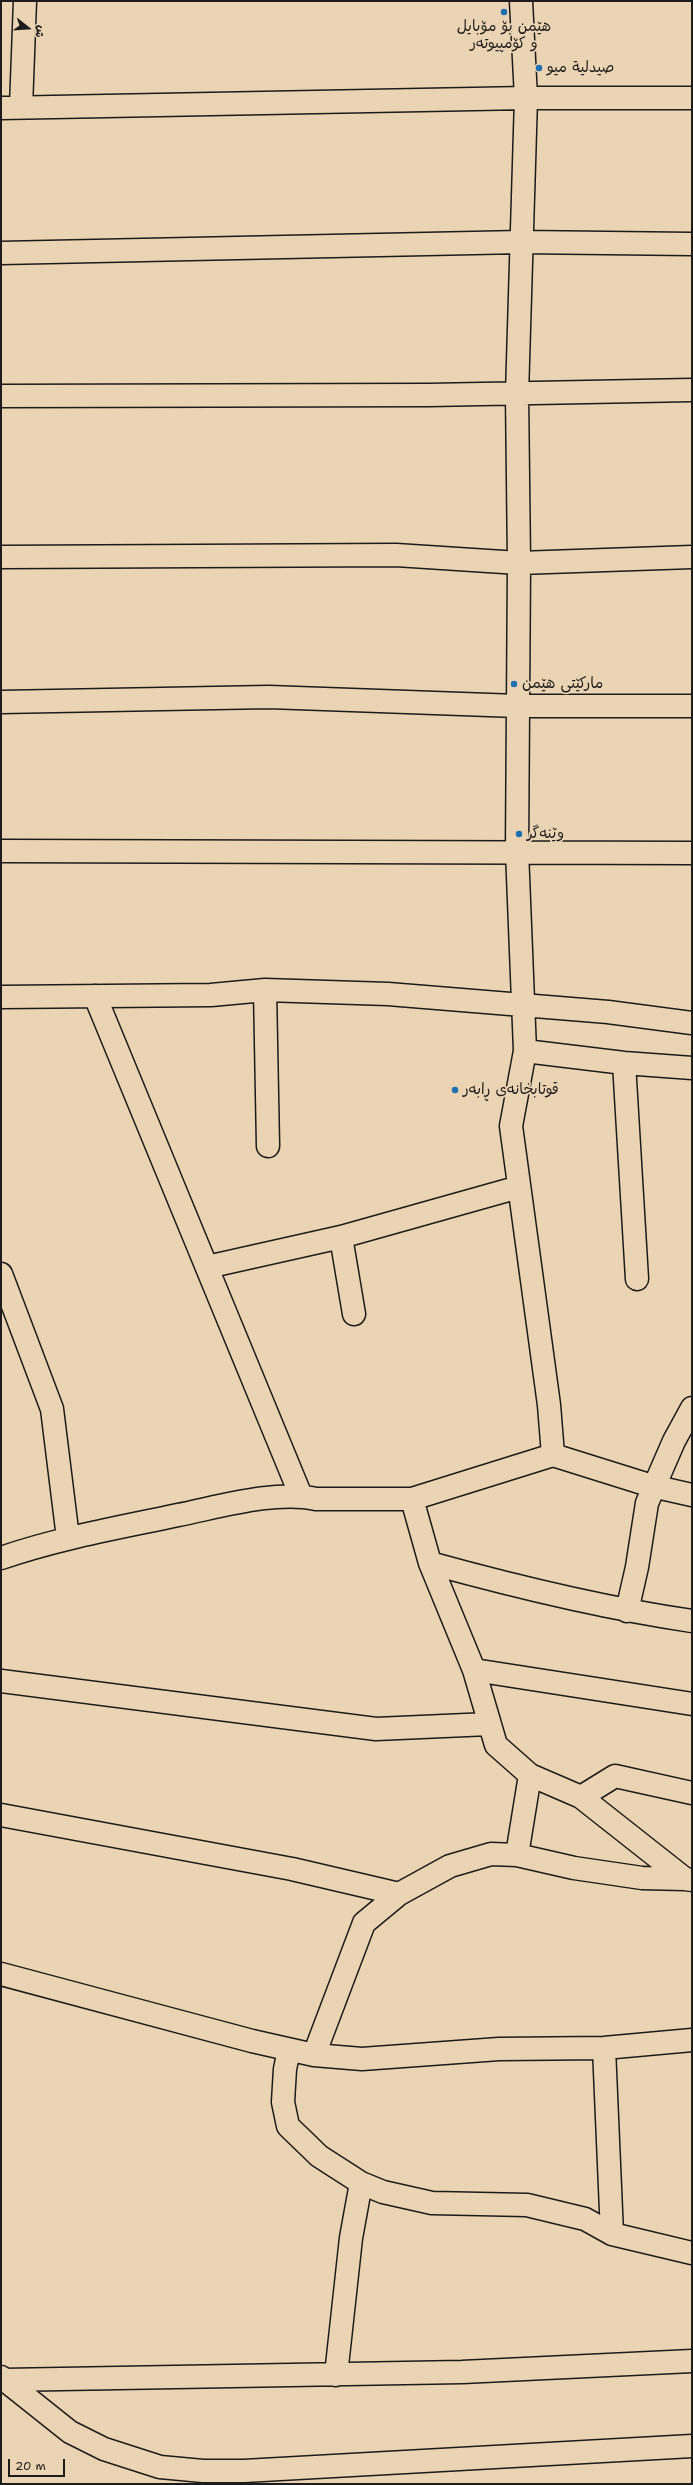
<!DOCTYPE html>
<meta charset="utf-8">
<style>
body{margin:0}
#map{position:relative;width:693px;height:2485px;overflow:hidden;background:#ebd4b4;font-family:"Shantell Sans","Playpen Sans Arabic",sans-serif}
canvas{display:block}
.frame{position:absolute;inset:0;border:2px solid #1c1c1c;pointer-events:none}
.north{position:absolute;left:8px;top:8px;width:40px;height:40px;-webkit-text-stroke:3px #ebd4b4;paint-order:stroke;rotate:107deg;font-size:11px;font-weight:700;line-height:16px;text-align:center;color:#1c1c1c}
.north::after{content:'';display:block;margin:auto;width:14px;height:18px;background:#1c1c1c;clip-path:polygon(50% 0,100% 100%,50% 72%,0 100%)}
.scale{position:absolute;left:8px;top:2459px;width:57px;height:18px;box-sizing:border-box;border:2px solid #1c1c1c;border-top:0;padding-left:5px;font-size:12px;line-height:14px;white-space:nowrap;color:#1c1c1c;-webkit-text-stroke:3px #ebd4b4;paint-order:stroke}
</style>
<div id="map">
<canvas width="693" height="2485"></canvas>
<div class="frame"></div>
<div class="north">ش</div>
<div class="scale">20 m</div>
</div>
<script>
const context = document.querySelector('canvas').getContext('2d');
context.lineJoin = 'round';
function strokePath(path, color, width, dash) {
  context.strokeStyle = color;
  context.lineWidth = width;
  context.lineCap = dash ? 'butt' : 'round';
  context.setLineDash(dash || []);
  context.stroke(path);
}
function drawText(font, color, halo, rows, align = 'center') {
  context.font = font + ' "Shantell Sans","Playpen Sans Arabic",sans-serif';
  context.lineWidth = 3.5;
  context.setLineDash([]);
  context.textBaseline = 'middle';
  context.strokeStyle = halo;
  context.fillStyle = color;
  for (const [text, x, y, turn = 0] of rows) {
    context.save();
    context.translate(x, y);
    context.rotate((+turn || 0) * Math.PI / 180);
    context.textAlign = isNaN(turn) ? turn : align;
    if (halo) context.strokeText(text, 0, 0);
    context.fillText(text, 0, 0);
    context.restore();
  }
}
const minor = new Path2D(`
 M 521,1 L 526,98 L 517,394 L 519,563 L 517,851 L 525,1051 L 511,1126 L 549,1405 L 553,1455
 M 21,107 L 25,1
 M 1,108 L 526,98 L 692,98
 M 1,253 L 521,242 L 692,244
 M 1,396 L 429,395 L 692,390
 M 1,557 L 396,555 L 519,563 L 692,557
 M 1,702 L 269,697 L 517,706 L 692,706
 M 1,851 L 692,853
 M 265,990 L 268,1146
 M 95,996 L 301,1496
 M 1,997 L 211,995 L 265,990 L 388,994 L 608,1012 L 692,1023
 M 525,1051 L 624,1063 L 692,1068
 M 624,1063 L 637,1279
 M 341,1237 L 354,1314
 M 207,1267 L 341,1237 L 519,1187
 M 1,1274 L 52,1409 L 68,1538
 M 412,1499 L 430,1563 L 474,1670 L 496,1745 L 530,1775 L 581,1797 L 685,1879 L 692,1880
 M 1,1558 C 59,1538 118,1528 178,1515 C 219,1507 275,1490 316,1499 L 412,1499 L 553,1455 L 652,1486 L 692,1495
 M 430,1563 C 517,1587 603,1608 692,1621
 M 627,1611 L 637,1567 L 647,1503 L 674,1441 L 692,1408
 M 474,1670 L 692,1704
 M 1,1681 L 376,1729 L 489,1724
 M 581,1797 L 615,1776 L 692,1793
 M 1,1815 L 292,1869 L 399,1894
 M 517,1855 L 530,1775
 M 1,1974 L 252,2041 L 314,2055 L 362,2059 L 499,2049 L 604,2048 L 692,2040
 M 604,2048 L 612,2234
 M 289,2050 L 285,2069 L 283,2102 L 288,2126 L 319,2156 L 361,2183 L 383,2192 L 432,2203 L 527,2205 L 585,2219 L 612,2234 L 692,2253
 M 314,2055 L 364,1923 L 399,1894 L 450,1866 L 491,1854 L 517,1855 L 574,1868 L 642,1878 L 685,1879
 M 336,2375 L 351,2238 L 361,2183
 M 1,2377 L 70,2432 L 104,2449 L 160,2467 L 203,2471 L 244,2471 L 692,2446
 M 4,2380 L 462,2372 L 692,2361`);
strokePath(minor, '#1c1c1c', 25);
strokePath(minor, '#ebd4b4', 22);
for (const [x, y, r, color] of [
 [504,12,4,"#1f6fb2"],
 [539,68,4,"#1f6fb2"],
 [514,684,4,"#1f6fb2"],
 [519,834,4,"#1f6fb2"],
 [455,1090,4,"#1f6fb2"]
]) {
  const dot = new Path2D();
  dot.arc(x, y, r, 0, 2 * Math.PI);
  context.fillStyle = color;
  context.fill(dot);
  strokePath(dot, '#ebd4b4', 1.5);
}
drawText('15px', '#1c1c1c', '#ebd4b4', [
 ["هێمن بۆ مۆبایل",504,27,"center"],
 ["و کۆمپیوتەر",504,44,"center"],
 ["صيدلية ميو",547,68],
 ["مارکێتی هێمن",522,684],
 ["وێنەگر",527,834],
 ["قوتابخانەی ڕابەر",463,1090]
], 'left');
</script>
